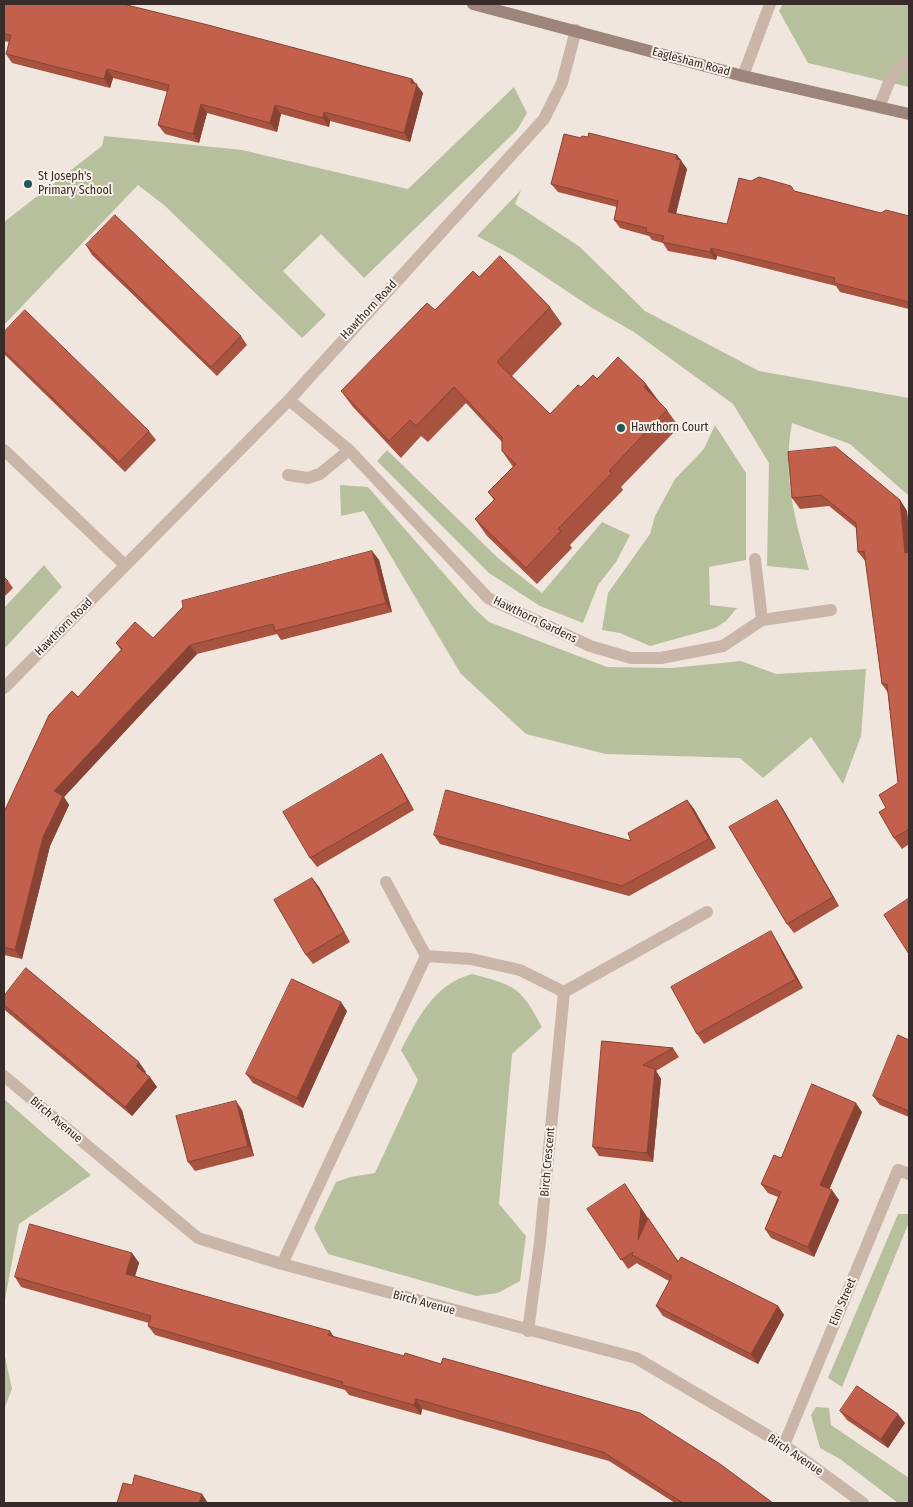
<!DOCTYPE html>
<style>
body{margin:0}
#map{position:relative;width:913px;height:1507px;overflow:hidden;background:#f1e6dd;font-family:"Fira Sans Condensed",sans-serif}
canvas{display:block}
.frame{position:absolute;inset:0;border:5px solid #372c29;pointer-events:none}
</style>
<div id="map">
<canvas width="913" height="1507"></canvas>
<div class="frame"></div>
</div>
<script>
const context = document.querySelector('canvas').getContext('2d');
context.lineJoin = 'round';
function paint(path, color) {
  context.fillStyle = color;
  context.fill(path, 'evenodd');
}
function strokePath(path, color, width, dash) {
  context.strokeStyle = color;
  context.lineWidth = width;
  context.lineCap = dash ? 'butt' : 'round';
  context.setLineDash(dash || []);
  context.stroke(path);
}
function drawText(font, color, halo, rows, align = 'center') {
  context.font = font + ' "Fira Sans Condensed",sans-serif';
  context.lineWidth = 4;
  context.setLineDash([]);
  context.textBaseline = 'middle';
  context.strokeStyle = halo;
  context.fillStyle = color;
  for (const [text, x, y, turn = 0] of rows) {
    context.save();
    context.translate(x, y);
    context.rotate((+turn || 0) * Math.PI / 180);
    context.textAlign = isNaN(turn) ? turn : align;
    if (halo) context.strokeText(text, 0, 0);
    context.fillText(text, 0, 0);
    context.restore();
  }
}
paint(new Path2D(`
 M 783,4 L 909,4 L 909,87 L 808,63 L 779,11 Z
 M 514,87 L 527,113 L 517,130 L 364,278 L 321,234 L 283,271 L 326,315 L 302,338 L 164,205 L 138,185 L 4,325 L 4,222 L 102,146 L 104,136 L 242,150 L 408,189 Z
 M 521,190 L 515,204 L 580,247 L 645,311 L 759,371 L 909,398 L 909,496 L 850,444 L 792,423 C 782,477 795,518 809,570 L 767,566 L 769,463 L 733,404 L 634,332 L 592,308 L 514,256 L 477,236 Z
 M 715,425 L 746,473 L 746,560 L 709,567 L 710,605 L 737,608 L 726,621 L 715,628 L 650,646 L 620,633 L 602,630 L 608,593 L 650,534 L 655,516 L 675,479 L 704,449 Z
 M 387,450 L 499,559 L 542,593 L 602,522 L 630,535 L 616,562 L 598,585 L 583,623 L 540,606 L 489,573 L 377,461 Z
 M 340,485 L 368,487 L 474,608 L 489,622 L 607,667 L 672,668 L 741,661 L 776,674 L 866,669 L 861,736 L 843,784 L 811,737 L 763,778 L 740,758 L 606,754 L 526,734 L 461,674 L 364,511 L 341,516 Z
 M 44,565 L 62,587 L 4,649 L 4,608 Z
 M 472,974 C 516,986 520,986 542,1027 L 512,1054 L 499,1204 L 526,1236 L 520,1281 L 498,1293 L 476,1296 L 328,1254 L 314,1228 L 336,1182 L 351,1177 L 375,1173 L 418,1080 L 401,1050 C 418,1018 434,984 472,974 Z
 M 4,1099 L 91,1175 L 19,1224 L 4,1305 Z
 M 898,1214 L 909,1214 L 909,1222 L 842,1387 L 828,1378 Z
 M 4,1352 L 12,1389 L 4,1409 Z
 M 816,1407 L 829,1408 L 831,1425 L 909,1478 L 909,1503 L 898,1503 L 840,1459 L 820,1448 L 811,1415 Z`), '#b7c09d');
strokePath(new Path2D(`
 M 879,107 L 892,75 L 909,60
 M 288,475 L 308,478 L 320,474 L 349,450`), '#c9b6a9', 12);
strokePath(new Path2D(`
 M 743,76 L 770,4
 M 289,400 L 349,450 L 488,598 L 590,646 L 631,658 L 661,658 L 723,646 L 762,620 L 831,610
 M 4,450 L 125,565
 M 755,559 L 762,620
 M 4,688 L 289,400 L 544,119 L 562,83 L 576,30
 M 386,882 L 426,956
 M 564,992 L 707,912
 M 4,1076 L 198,1238 L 282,1264 L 636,1358 L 784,1445 L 863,1503
 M 282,1264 L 426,956 L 471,959 L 520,970 L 564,992 L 540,1242 L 528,1331
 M 784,1445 L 898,1170 L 909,1174`), '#c9b6a9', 12);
strokePath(new Path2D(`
 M 473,4 L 743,76 L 909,114`), '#9d857b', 12);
paint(new Path2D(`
 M 4,4 L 412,79 L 423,93 L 410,142 L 330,121 L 329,127 L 281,114 L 277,132 L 207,113 L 199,143 L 165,134 L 158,125 L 168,92 L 113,78 L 110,88 L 12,63 L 6,54 L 9,42 L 4,41 Z
 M 581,138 L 677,155 L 687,169 L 676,214 L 727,224 L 795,191 L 881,213 L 909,216 L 909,309 L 840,292 L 836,286 L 717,256 L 716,260 L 668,251 L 663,243 L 652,240 L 649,236 L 620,228 L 614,220 L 617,207 L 558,192 L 551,184 Z
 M 86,245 L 241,336 L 247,345 L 217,376 L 92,255 Z
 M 479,277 L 550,307 L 562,324 L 512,376 L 550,414 L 581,387 L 597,379 L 658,400 L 667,410 L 679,427 L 621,487 L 623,490 L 570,545 L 572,548 L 537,584 L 487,536 L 475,519 L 494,500 L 488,492 L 513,467 L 502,451 L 502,442 L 466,403 L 428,442 L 421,436 L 401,458 L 353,407 L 341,391 L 435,310 Z
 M 4,332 L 149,431 L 156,440 L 125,472 L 4,354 Z
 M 788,452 L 900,500 L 907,511 L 909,531 L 909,844 L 902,849 L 894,838 L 886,808 L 898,783 L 888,693 L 882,684 L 866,562 L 858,552 L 856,528 L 829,506 L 800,509 L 792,498 Z
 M 372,551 L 379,560 L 392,612 L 281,640 L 277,634 L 197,654 L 64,797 L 69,805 L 50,846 L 22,959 L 4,955 L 4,812 L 121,650 L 116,643 L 153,638 Z
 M 4,577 L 8,581 L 13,588 L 4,597 Z
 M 388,764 L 414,810 L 317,867 L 310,858 Z
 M 687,800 L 694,809 L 716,848 L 629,896 L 440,844 L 434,835 L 631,841 Z
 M 777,800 L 783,809 L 839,906 L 794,933 L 787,924 Z
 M 312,878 L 319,887 L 350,942 L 313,964 L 306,955 Z
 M 777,941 L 803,988 L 704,1044 L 697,1034 Z
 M 4,996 L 146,1072 L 145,1073 L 157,1087 L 132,1116 L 6,1011 L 4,1008 Z
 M 347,1011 L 303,1108 L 253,1083 L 246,1074 Z
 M 909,1040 L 909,1117 L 880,1105 L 873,1096 Z
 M 602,1041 L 673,1048 L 679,1057 L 656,1071 L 661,1079 L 653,1162 L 599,1156 L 593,1147 Z
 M 242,1110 L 254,1156 L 195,1171 L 188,1162 Z
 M 862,1112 L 829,1189 L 839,1200 L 814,1257 L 771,1238 L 765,1229 L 778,1197 L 768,1193 L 761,1184 L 781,1158 Z
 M 587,1209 L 648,1218 L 679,1262 L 778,1306 L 784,1315 L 758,1364 L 663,1316 L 656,1306 L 669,1281 L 638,1264 L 637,1263 L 628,1269 Z
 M 132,1253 L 139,1263 L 135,1276 L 334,1337 L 773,1503 L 675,1503 L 609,1461 L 422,1409 L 421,1415 L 349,1395 L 345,1390 L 155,1335 L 148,1326 L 149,1323 L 21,1287 L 15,1277 Z
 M 840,1411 L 905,1423 L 888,1448 L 847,1420 Z`), '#a75340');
paint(new Path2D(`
 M 107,69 L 113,78 L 110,88 L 104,79 Z
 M 412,79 L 423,93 L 410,142 L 404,133 Z
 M 201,104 L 207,113 L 199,143 L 193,134 Z
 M 275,105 L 281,114 L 277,132 L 270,123 Z
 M 324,112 L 330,121 L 329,127 L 323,118 Z
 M 677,155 L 687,169 L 674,221 L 668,212 Z
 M 711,248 L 717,256 L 716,260 L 710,252 Z
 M 646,384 L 658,400 L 655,404 L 644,387 Z
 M 900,500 L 907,511 L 909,531 L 909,559 L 905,553 Z
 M 372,551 L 379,560 L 392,612 L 386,603 Z
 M 190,645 L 197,654 L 64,797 L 69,805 L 50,846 L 22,959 L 15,950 L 43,837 L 54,791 Z
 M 382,754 L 388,764 L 414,810 L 408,801 Z
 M 687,800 L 694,809 L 716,848 L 709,839 Z
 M 777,800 L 783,809 L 839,906 L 833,897 Z
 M 312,878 L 319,887 L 350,942 L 344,932 Z
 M 771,931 L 777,941 L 803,988 L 796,979 Z
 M 341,1002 L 347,1011 L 303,1108 L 297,1098 Z
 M 139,1062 L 146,1072 L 143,1075 L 136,1066 Z
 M 655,1069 L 661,1079 L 653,1162 L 647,1153 Z
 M 150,1077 L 157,1087 L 132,1116 L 125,1107 Z
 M 236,1101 L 242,1110 L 254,1156 L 248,1146 Z
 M 856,1103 L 862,1112 L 827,1195 L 820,1185 Z
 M 832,1190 L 839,1200 L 814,1257 L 808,1247 Z
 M 631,1193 L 648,1218 L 638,1240 Z
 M 132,1253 L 139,1263 L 133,1283 L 126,1274 Z
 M 778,1306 L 784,1315 L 758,1364 L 751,1354 Z
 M 330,1331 L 336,1340 L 328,1335 Z
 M 416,1399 L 422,1409 L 421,1415 L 414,1405 Z
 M 898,1414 L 905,1423 L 888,1448 L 881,1439 Z
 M 202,1494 L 208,1503 L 199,1503 Z`), '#884334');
const building = new Path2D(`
 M 4,4 L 123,4 L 208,25 L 412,79 L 411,83 L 417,84 L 404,133 L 324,112 L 323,118 L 275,105 L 270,123 L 201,104 L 193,134 L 158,125 L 169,85 L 107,69 L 104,79 L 6,54 L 11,35 L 4,34 Z
 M 589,133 L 677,155 L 676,159 L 681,160 L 668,212 L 727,224 L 739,178 L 751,181 L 759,177 L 791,186 L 794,191 L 881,213 L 886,210 L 909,216 L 909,302 L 834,283 L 835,278 L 711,248 L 710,252 L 662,242 L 664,236 L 646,232 L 647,228 L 614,220 L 618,201 L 551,184 L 564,134 L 581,138 L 582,136 L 588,137 Z
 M 115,215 L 241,336 L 211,367 L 86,245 Z
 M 500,256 L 550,307 L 497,362 L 550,414 L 578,385 L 581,387 L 593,375 L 597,379 L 618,357 L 646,384 L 644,387 L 667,410 L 609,471 L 612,473 L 558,529 L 561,531 L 526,568 L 475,519 L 495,499 L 488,492 L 516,464 L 502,451 L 502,437 L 454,387 L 416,426 L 410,420 L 389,441 L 341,391 L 427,303 L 435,310 L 473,271 L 479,277 Z
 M 25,310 L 149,431 L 119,462 L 4,351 L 4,332 Z
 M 836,447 L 900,500 L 905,553 L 909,552 L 909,829 L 894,838 L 879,812 L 886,808 L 879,795 L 898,783 L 887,684 L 882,684 L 864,551 L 858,552 L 856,523 L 821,495 L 792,498 L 788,452 Z
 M 372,551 L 386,603 L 275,631 L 273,624 L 190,645 L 54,791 L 63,796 L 43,837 L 15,950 L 4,947 L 4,812 L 49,715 L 72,691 L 78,697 L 122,649 L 116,643 L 135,622 L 153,638 L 183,607 L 182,601 Z
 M 4,577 L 8,581 L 4,586 Z
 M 382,754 L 408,801 L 310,858 L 283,812 Z
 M 446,790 L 631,841 L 628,833 L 687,800 L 709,839 L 622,886 L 434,835 Z
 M 777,800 L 833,897 L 787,924 L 729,827 Z
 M 312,878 L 344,932 L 306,955 L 274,900 Z
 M 908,899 L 909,900 L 909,954 L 884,915 Z
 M 771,931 L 796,979 L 697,1034 L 671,987 Z
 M 26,968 L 139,1062 L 136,1066 L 150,1077 L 125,1107 L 4,1005 L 4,996 Z
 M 292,979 L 341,1002 L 297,1098 L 246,1074 Z
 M 898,1035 L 909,1040 L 909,1111 L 873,1096 Z
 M 602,1041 L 673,1048 L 643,1065 L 655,1069 L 647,1153 L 593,1147 Z
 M 812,1084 L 856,1103 L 820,1185 L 832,1190 L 808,1247 L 765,1229 L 781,1192 L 761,1184 L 774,1155 L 781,1158 Z
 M 236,1101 L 248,1146 L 188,1162 L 176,1116 Z
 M 625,1184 L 641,1209 L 638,1240 L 648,1218 L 678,1262 L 681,1257 L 778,1306 L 751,1354 L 656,1306 L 672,1276 L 632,1255 L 633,1252 L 621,1260 L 587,1209 Z
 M 30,1224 L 132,1253 L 126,1274 L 330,1331 L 328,1335 L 404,1356 L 405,1353 L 441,1364 L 443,1358 L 640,1413 L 720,1464 L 773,1503 L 683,1503 L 603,1452 L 416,1399 L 414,1405 L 342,1385 L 343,1382 L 148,1326 L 151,1316 L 15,1277 Z
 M 857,1386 L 898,1414 L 881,1439 L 840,1411 Z
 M 135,1475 L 202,1494 L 199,1503 L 117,1503 L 123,1483 L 132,1485 Z`);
paint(building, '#c2604b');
strokePath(building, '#884334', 1);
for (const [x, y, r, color] of [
 [28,184,5,"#205757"],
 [621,428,5,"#205757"]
]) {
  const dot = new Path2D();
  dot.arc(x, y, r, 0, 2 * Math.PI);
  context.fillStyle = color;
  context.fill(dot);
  strokePath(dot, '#f9f1e9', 2);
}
drawText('12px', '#372c29', '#f9f1e9', [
 ["Eaglesham Road",691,62,15],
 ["Hawthorn Road",369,310,-47],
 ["Hawthorn Gardens",535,620,26],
 ["Hawthorn Road",64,627,-45],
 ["Birch Avenue",56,1120,40],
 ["Birch Crescent",548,1162,-85],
 ["Elm Street",843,1302,-67],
 ["Birch Avenue",424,1303,15],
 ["Birch Avenue",795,1455,34]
]);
drawText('12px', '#372c29', '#f9f1e9', [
 ["St Joseph's",38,177],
 ["Primary School",38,191],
 ["Hawthorn Court",631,428]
], 'left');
</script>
